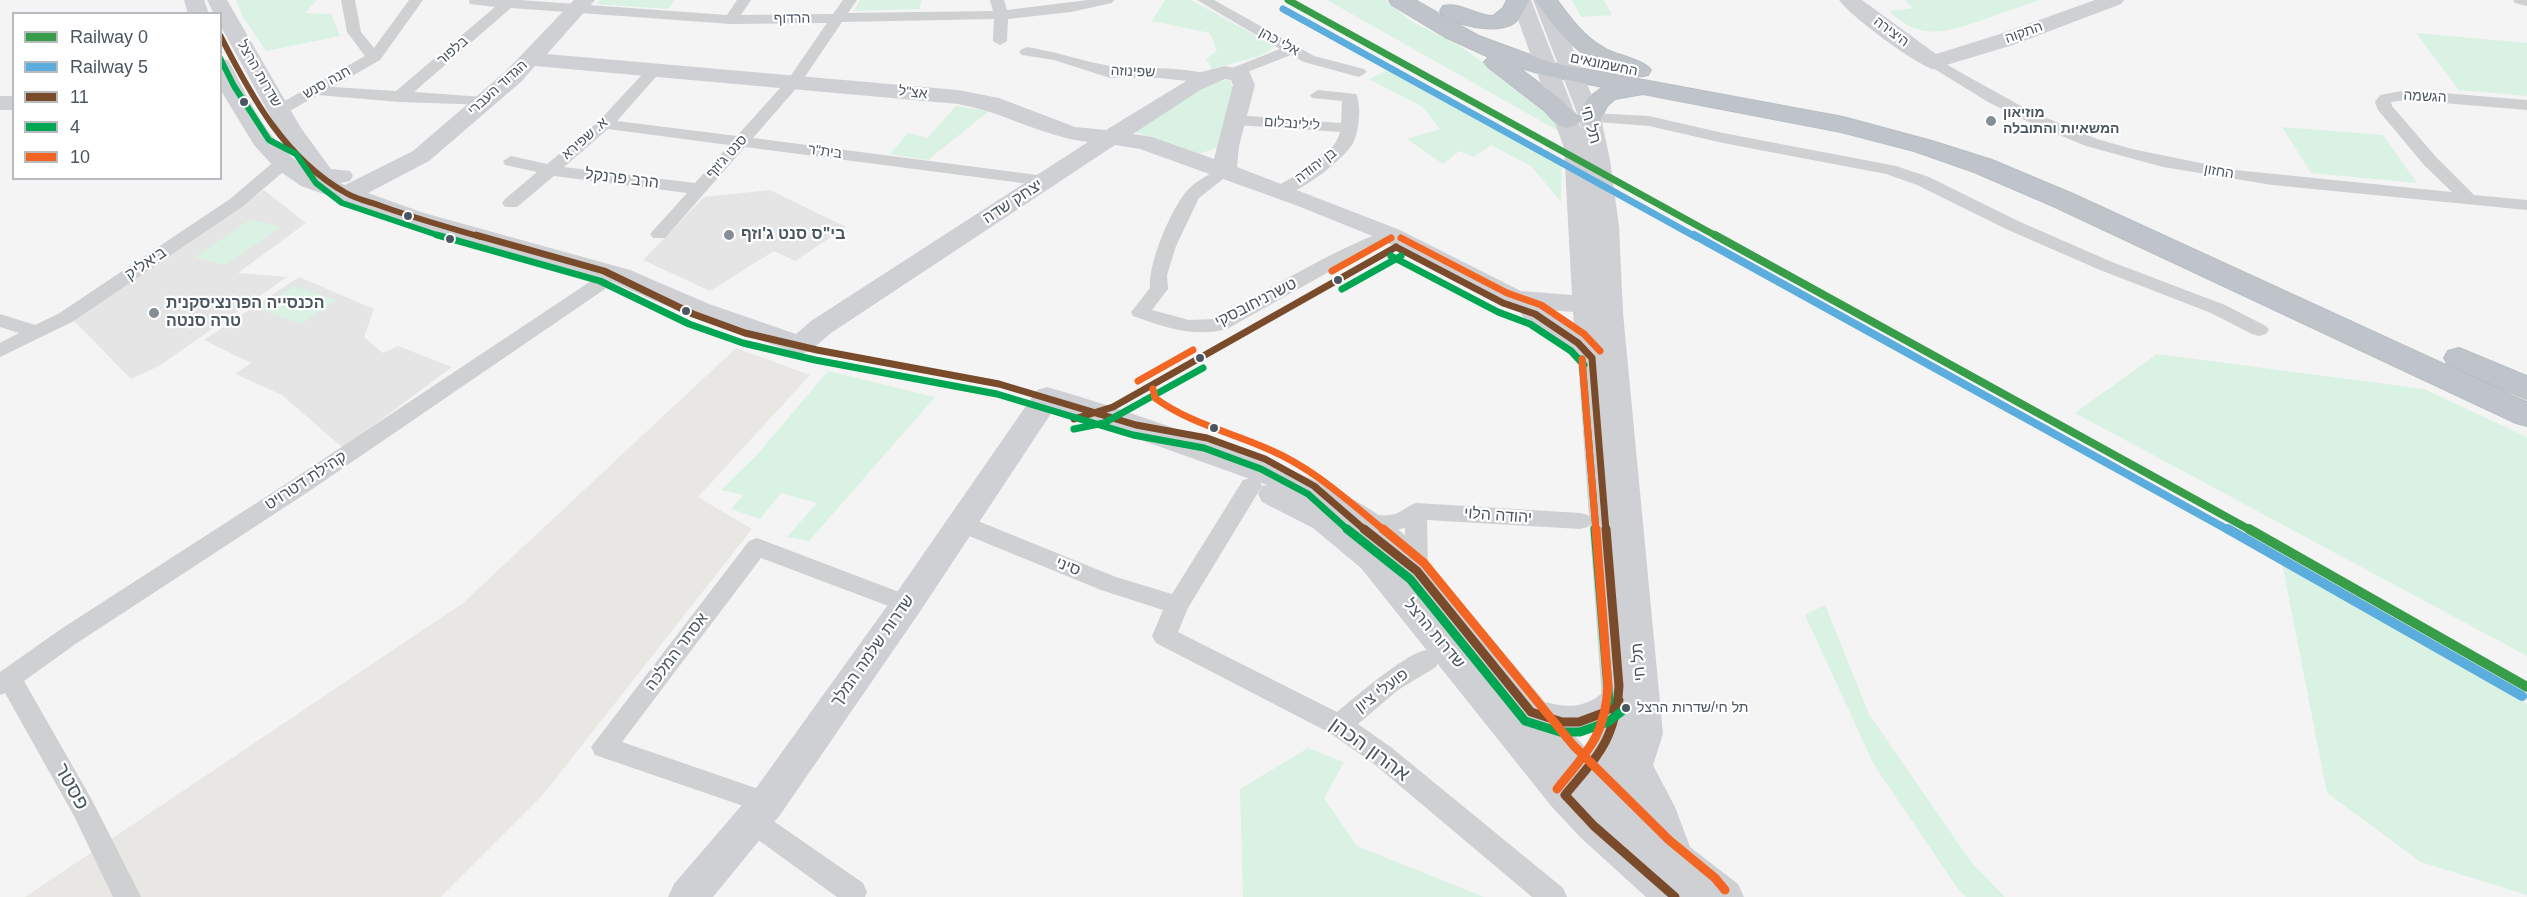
<!DOCTYPE html>
<meta charset="utf-8">
<style>
body{margin:0}
#map{position:relative;width:2527px;height:897px;overflow:hidden;background:#f4f4f4;font-family:Helvetica,sans-serif}
canvas{display:block}
.legend{position:absolute;left:12px;top:12px;width:210px;height:168px;box-sizing:border-box;background:#fff;border:2px solid #b7bbc0;margin:0;padding:8px 10px;list-style:none;font-size:18px;color:#4a5661}
.legend li{display:flex;align-items:center;gap:12px;height:30px}
.legend b{width:30px;border:2px solid #b7bbc0}
</style>
<div id="map">
<canvas width="2527" height="897"></canvas>
<ul class="legend">
<li><b style="height:8px;background:#389d48"></b>Railway 0</li>
<li><b style="height:8px;background:#5aaddd"></b>Railway 5</li>
<li><b style="height:8px;background:#7a4b2a"></b>11</li>
<li><b style="height:8px;background:#00a651"></b>4</li>
<li><b style="height:8px;background:#f26522"></b>10</li>
</ul>
</div>
<script>
const context = document.querySelector('canvas').getContext('2d');
context.lineJoin = 'round';
function paint(path, color) {
  context.fillStyle = color;
  context.fill(path, 'evenodd');
}
function strokePath(path, color, width, dash) {
  context.strokeStyle = color;
  context.lineWidth = width;
  context.lineCap = dash ? 'butt' : 'round';
  context.setLineDash(dash || []);
  context.stroke(path);
}
function drawText(font, color, halo, rows, align = 'center') {
  context.font = font + ' Helvetica,"Noto Sans Hebrew",sans-serif';
  context.lineWidth = 4.5;
  context.setLineDash([]);
  context.textBaseline = 'middle';
  context.strokeStyle = halo;
  context.fillStyle = color;
  for (const [text, x, y, turn = 0] of rows) {
    context.save();
    context.translate(x, y);
    context.rotate((+turn || 0) * Math.PI / 180);
    context.textAlign = isNaN(turn) ? turn : align;
    if (halo) context.strokeText(text, 0, 0);
    context.fillText(text, 0, 0);
    context.restore();
  }
}
paint(new Path2D(`
 M 736,348 L 810,375 L 698,497 L 752,529 L 542,796 L 441,897 L 25,897 L 463,603 Z`), '#e8e7e3');
paint(new Path2D(`
 M 264,190 L 306,223 L 238,273 L 287,277 L 159,366 L 131,379 L 72,319 Z
 M 770,190 L 846,227 L 795,261 L 774,251 L 710,291 L 643,260 L 704,197 Z
 M 299,277 L 374,309 L 364,337 L 383,353 L 398,346 L 452,367 L 343,448 L 282,395 L 235,374 L 251,363 L 204,340 Z`), '#e6e5e6');
paint(new Path2D(`
 M 236,0 L 317,0 L 305,13 L 331,14 L 340,36 L 266,51 L 243,17 Z
 M 600,0 L 675,0 L 668,9 L 596,4 Z
 M 860,0 L 922,0 L 919,9 L 854,11 Z
 M 1165,0 L 1191,0 L 1271,44 L 1271,50 L 1259,56 L 1212,69 L 1206,59 L 1217,51 L 1210,33 L 1152,21 Z
 M 1327,0 L 1386,0 L 1409,20 L 1458,45 L 1516,85 L 1556,119 L 1562,133 Z
 M 1572,0 L 1604,0 L 1612,15 L 1581,17 Z
 M 1904,0 L 2039,0 C 2021,6 2003,13 1985,19 C 1948,32 1920,42 1889,11 L 1913,8 Z
 M 2416,33 L 2527,43 L 2527,96 L 2459,90 Z
 M 1390,69 L 1562,165 L 1561,202 L 1531,166 L 1491,145 L 1474,157 L 1459,151 L 1443,164 L 1407,139 L 1440,129 L 1423,107 L 1369,79 Z
 M 1229,79 L 1235,92 L 1219,147 L 1199,154 L 1130,130 L 1205,85 Z
 M 956,106 L 989,111 L 928,160 L 890,154 L 908,133 L 927,138 Z
 M 2282,127 L 2383,135 L 2417,183 L 2311,173 Z
 M 251,219 L 281,227 L 225,265 L 195,257 Z
 M 294,286 L 336,300 L 301,324 L 259,309 Z
 M 2157,354 L 2424,389 L 2527,437 L 2527,656 L 2075,413 Z
 M 828,371 L 935,397 L 809,541 L 787,537 L 817,503 L 781,493 L 760,519 L 731,509 L 743,495 L 721,490 L 756,456 Z
 M 2282,563 L 2527,704 L 2527,895 L 2421,862 L 2327,793 Z
 M 1825,605 L 1869,714 L 1971,862 L 2005,897 L 1966,897 L 1958,889 L 1874,765 L 1805,615 Z
 M 1308,748 L 1344,762 L 1324,798 L 1357,846 L 1484,897 L 1243,897 L 1240,789 Z`), '#d9f2e3');
const highway = new Path2D(`
 M 1389,0 L 1415,0 L 1479,36 L 1552,63 L 1843,117 L 1932,141 L 1992,160 L 2073,194 L 2527,402 L 2527,426 L 2516,423 L 2053,206 L 1974,172 L 1914,151 L 1841,132 L 1643,94 L 1615,99 L 1607,106 L 1599,123 L 1590,126 L 1579,121 L 1576,125 L 1567,128 L 1558,125 L 1545,111 L 1488,67 L 1484,62 L 1489,57 L 1445,37 L 1392,5 ZM 1518,67 L 1548,76 L 1603,87 L 1588,98 L 1578,117 L 1563,101 Z
 M 1507,0 L 1529,0 C 1525,8 1521,18 1514,23 C 1498,35 1450,26 1440,11 L 1443,6 C 1461,2 1476,16 1493,16 L 1503,8 Z
 M 1535,0 L 1557,0 C 1570,18 1584,37 1604,48 C 1616,55 1644,60 1651,70 L 1648,75 C 1637,78 1630,75 1620,72 C 1580,60 1558,33 1535,0 Z
 M 2459,348 L 2527,376 L 2527,399 L 2448,365 L 2444,358 L 2448,351 Z`);
strokePath(highway, '#b9bec3', 2);
paint(new Path2D(`
 M 341,0 L 355,0 L 361,32 L 374,48 L 409,0 L 423,0 L 380,60 L 333,87 L 396,91 L 495,7 L 470,4 L 469,0 L 520,0 L 727,15 L 737,0 L 751,0 L 741,15 L 833,14 L 843,0 L 857,0 L 848,13 L 993,11 L 990,0 L 1004,0 L 1007,10 L 1088,0 L 1114,0 L 1112,3 L 1071,12 L 1008,19 L 1007,41 L 1000,45 L 993,41 L 994,19 L 842,22 L 800,84 L 753,138 L 1045,176 L 1051,177 L 1053,181 L 1051,185 L 1045,186 L 745,147 L 665,238 L 653,238 L 650,234 L 687,193 L 554,176 L 517,207 L 505,207 L 502,203 L 505,199 L 537,172 L 505,165 L 503,161 L 511,156 L 547,164 L 599,121 L 649,67 L 654,65 L 662,70 L 617,121 L 737,136 L 789,78 L 827,23 L 731,24 L 511,8 L 414,92 L 484,97 L 490,99 L 492,102 L 490,105 L 399,102 L 318,95 L 286,113 L 274,113 L 272,110 L 274,107 L 365,56 L 347,32 ZM 608,129 L 729,145 L 695,183 L 564,167 Z
 M 1197,0 L 1214,0 L 1314,56 L 1364,69 L 1367,72 L 1359,77 L 1304,62 L 1291,55 L 1237,76 L 1227,76 L 1224,73 L 1227,70 L 1280,49 Z
 M 2513,0 L 2527,0 L 2527,6 L 2515,3 Z
 M 1027,47 C 1066,53 1098,68 1136,68 C 1151,68 1205,68 1214,78 L 1206,83 L 1160,78 L 1110,78 L 1054,60 L 1022,55 L 1019,52 L 1022,49 Z
 M 1933,57 L 2030,111 L 2097,139 L 2132,149 L 2235,170 L 2452,192 L 2424,165 L 2378,110 L 2375,102 L 2380,95 L 2407,90 L 2527,100 L 2527,110 L 2407,100 L 2391,102 L 2392,106 L 2436,157 L 2474,195 L 2527,200 L 2527,210 L 2272,185 L 2163,167 L 2086,146 L 2035,125 L 1988,102 L 1928,65 L 1925,62 L 1928,59 Z
 M 1318,90 L 1356,94 C 1362,105 1359,132 1353,143 C 1344,160 1292,200 1274,196 L 1271,192 L 1274,188 C 1296,174 1333,159 1340,132 L 1236,125 L 1228,120 L 1236,115 L 1341,123 L 1342,101 L 1312,98 L 1310,95 Z
 M 1590,113 L 1649,116 L 1723,133 L 1896,166 L 1929,177 L 2018,221 L 2112,262 L 2225,305 L 2266,326 L 2269,330 L 2266,334 L 2259,336 L 2252,334 L 2211,313 L 2100,270 L 2006,229 L 1917,185 L 1886,174 L 1723,143 L 1649,126 L 1584,121 L 1582,118 Z
 M 283,158 L 289,159 L 291,163 L 289,167 L 242,207 L 72,322 L 0,357 L 0,343 L 19,333 L 0,327 L 0,314 L 35,325 L 58,314 L 230,199 L 277,159 Z
 M 1224,167 L 1232,172 L 1199,198 L 1176,246 L 1167,275 L 1168,289 L 1152,310 L 1189,320 L 1215,319 C 1245,303 1373,225 1397,231 L 1400,235 L 1397,239 L 1375,246 L 1227,329 C 1194,338 1164,327 1133,316 L 1131,312 L 1150,288 C 1148,264 1169,214 1185,193 C 1192,183 1208,176 1218,168 Z
 M 604,265 L 610,267 L 613,271 L 612,279 L 605,289 L 308,492 L 77,643 L 24,681 L 92,800 L 141,897 L 113,897 L 74,816 L 5,693 L 0,695 L 0,672 L 61,629 L 292,480 L 591,281 L 598,267 Z
 M 1251,478 L 1259,480 L 1262,486 L 1188,608 L 1178,632 L 1337,712 C 1353,699 1408,651 1427,650 C 1428,650 1434,653 1436,653 L 1439,660 L 1436,667 L 1398,690 L 1358,724 L 1392,748 L 1563,888 L 1567,897 L 1532,897 L 1374,764 L 1330,733 L 1156,643 L 1152,636 L 1163,610 L 1101,590 L 952,529 L 949,523 L 952,517 L 960,515 L 968,517 L 1116,577 L 1172,594 L 1243,480 Z
 M 1416,503 L 1580,513 L 1588,515 L 1591,521 L 1588,527 L 1580,529 L 1427,520 L 1428,571 L 1425,577 L 1417,580 L 1409,577 L 1406,571 L 1405,528 L 1385,532 L 1357,526 L 1354,520 L 1357,514 C 1368,511 1378,517 1390,515 C 1400,514 1407,506 1416,503 Z
 M 757,538 L 915,598 L 919,604 L 915,610 L 907,613 L 761,558 L 622,742 L 776,795 L 780,803 L 776,811 L 767,815 L 762,813 L 863,883 L 867,892 L 865,897 L 837,897 L 743,829 L 739,821 L 743,813 L 752,809 L 595,755 L 591,747 L 749,541 Z`), '#ced0d2');
paint(new Path2D(`
 M 184,0 L 204,0 L 209,14 L 188,14 Z
 M 207,0 L 227,0 L 301,128 L 331,169 L 350,171 L 353,176 L 350,181 L 340,183 L 345,185 L 413,151 L 506,71 L 574,0 L 595,0 L 547,54 L 958,90 L 999,98 L 1075,127 L 1106,130 L 1201,72 L 1225,66 L 1249,71 L 1255,85 L 1239,146 L 1237,167 L 1400,230 L 1521,291 L 1572,295 L 1564,148 L 1511,0 L 1531,0 L 1581,129 L 1579,118 L 1533,0 L 1553,0 L 1601,118 L 1610,160 L 1619,226 L 1623,313 L 1663,734 L 1653,765 L 1675,807 L 1690,847 L 1738,884 L 1744,897 L 1646,897 L 1581,838 L 1552,807 L 1361,568 L 1313,528 L 1262,502 L 1258,494 L 1262,486 L 1267,485 L 1054,409 L 919,613 L 780,815 L 713,897 L 668,897 L 674,884 L 754,791 L 895,595 L 1037,390 L 1047,387 C 1106,404 1164,424 1221,445 C 1289,469 1349,488 1405,535 L 1545,702 C 1566,708 1584,708 1601,694 L 1601,686 L 1578,361 L 1556,339 L 1525,320 L 1521,314 L 1525,308 L 1506,305 L 1382,240 L 1298,206 L 1140,149 L 1115,145 L 831,333 L 810,351 L 800,354 L 689,316 L 612,282 L 406,223 L 301,186 L 275,168 L 254,145 L 220,89 L 220,59 L 228,60 L 231,65 C 250,103 269,143 305,167 L 278,130 L 220,25 L 220,14 L 214,14 ZM 535,66 L 958,104 C 1004,112 1043,137 1088,142 L 811,321 L 796,334 L 709,304 L 630,270 L 424,213 L 368,193 L 429,161 L 522,81 ZM 1225,79 L 1231,80 L 1233,85 L 1214,159 L 1152,137 L 1133,134 L 1200,90 ZM 1549,310 L 1573,312 L 1574,326 ZM 1596,731 L 1585,747 L 1575,736 Z
 M 1839,0 L 1862,0 L 1936,54 L 1997,35 L 2095,0 L 2124,0 L 2121,4 L 2013,45 L 1933,69 C 1915,64 1850,16 1839,0 Z
 M 0,96 L 14,96 L 14,110 L 0,110 Z`), '#ced0d4');
paint(highway, '#bec4c9');
strokePath(new Path2D(`
 M 220,35 C 251,96 285,159 346,193 C 356,199 370,202 381,206 C 414,218 447,227 481,237`), '#7a4b2a', 6);
strokePath(new Path2D(`
 M 476,235 L 604,271 L 693,314 L 745,333 L 817,350 L 999,384 L 1136,425 L 1207,438 L 1265,459 L 1314,486 L 1366,531
 M 1396,247 L 1503,303 L 1535,314 L 1578,343 L 1592,358
 M 1592,358 L 1606,531
 M 1074,419 L 1113,407 L 1396,247`), '#7a4b2a', 7);
strokePath(new Path2D(`
 M 1364,529 L 1417,571 L 1531,712 L 1562,722 L 1579,722 L 1603,713 L 1619,700
 M 1606,529 L 1619,686 C 1615,741 1598,755 1565,795 L 1594,826 L 1675,897`), '#7a4b2a', 9);
strokePath(new Path2D(`
 M 220,58 L 234,86 L 269,140 L 296,154 L 316,183 L 342,203 L 443,237`), '#00a651', 6);
strokePath(new Path2D(`
 M 437,235 L 600,281 L 689,324 L 743,343 L 815,360 L 997,394 L 1133,435 L 1204,448 L 1261,469 L 1308,494 L 1349,531
 M 1391,256 L 1498,312 L 1530,324 L 1571,351 L 1584,365
 M 1342,289 L 1401,256
 M 1582,359 L 1596,531
 M 1074,429 L 1104,423 L 1203,368`), '#00a651', 7);
strokePath(new Path2D(`
 M 1347,529 L 1410,579 L 1525,721 L 1560,732 L 1580,732 L 1608,722 L 1626,708
 M 1595,529 L 1609,701`), '#00a651', 9);
strokePath(new Path2D(`
 M 1401,238 L 1507,293 L 1541,305 L 1584,334 L 1600,351
 M 1332,271 L 1391,238
 M 1582,359 L 1596,531
 M 1138,381 L 1193,350
 M 1153,389 L 1155,398 C 1189,423 1230,432 1268,449 C 1313,468 1347,500 1385,531`), '#f26522', 7);
strokePath(new Path2D(`
 M 1383,529 L 1424,563 L 1573,745 L 1669,840 L 1715,878 L 1725,890
 M 1557,789 C 1587,751 1605,737 1608,686 L 1596,529`), '#f26522', 9);
strokePath(new Path2D(`
 M 1288,0 L 1718,237`), '#389d48', 7);
strokePath(new Path2D(`
 M 1715,235 L 2252,531`), '#389d48', 8);
strokePath(new Path2D(`
 M 2249,529 L 2527,687`), '#389d48', 10);
strokePath(new Path2D(`
 M 1283,9 L 1696,237`), '#5aaddd', 7);
strokePath(new Path2D(`
 M 1694,235 L 2230,531`), '#5aaddd', 8);
strokePath(new Path2D(`
 M 2228,529 L 2522,696`), '#5aaddd', 10);
for (const [x, y, r, color] of [
 [244,102,5,"#4a5661"],
 [1991,121,6,"#868d94"],
 [408,216,5,"#4a5661"],
 [729,235,6,"#868d94"],
 [450,239,5,"#4a5661"],
 [1338,280,5,"#4a5661"],
 [686,311,5,"#4a5661"],
 [154,313,6,"#868d94"],
 [1200,358,5,"#4a5661"],
 [1214,428,5,"#4a5661"],
 [1626,708,5,"#4a5661"]
]) {
  const dot = new Path2D();
  dot.arc(x, y, r, 0, 2 * Math.PI);
  context.fillStyle = color;
  context.fill(dot);
  strokePath(dot, '#fff', 2);
}
drawText('14px', '#4a5661', '#fff', [
 ["הרדוף",792,19,-1],
 ["היצירה",1891,32,37],
 ["התקוה",2024,33,-20],
 ["אלי כהן",1279,42,29],
 ["בלפור",453,51,-41],
 ["החשמונאים",1604,65,12],
 ["שפינוזה",1133,72,2],
 ["שדרות הרצל",259,74,60],
 ["חנה סנש",327,83,-29],
 ["הגדוד העברי",498,88,-42],
 ["אצ\"ל",913,93,6],
 ["הגשמה",2425,97,3],
 ["לילינבלום",1292,124,4],
 ["א. שפירא",585,139,-41],
 ["בית\"ר",825,152,8],
 ["סנט ג'וזף",727,157,-48],
 ["בן יהודה",1316,166,-37],
 ["החזון",2219,172,10]
]);
drawText('bold 14px', '#4a5661', '#fff', [
 ["מוזיאון",2003,113],
 ["המשאיות והתובלה",2003,129]
], 'left');
drawText('14px', '#4a5661', '#fff', [
 ["תל חי/שדרות הרצל",1637,708]
], 'left');
drawText('16px', '#4a5661', '#fff', [
 ["תל חי",1590,125,74],
 ["הרב פרנקל",622,179,7],
 ["יצחק שדה",1013,202,-33],
 ["ביאליק",146,264,-34],
 ["טשרניחובסקי",1256,303,-27],
 ["קהילת דטרויט",306,481,-33],
 ["יהודה הלוי",1498,516,4],
 ["סיני",1068,567,22],
 ["שדרות הרצל",1434,634,50],
 ["שדרות שלמה המלך",873,651,-55],
 ["אסתר המלכה",677,652,-53],
 ["תל חי",1639,662,-95],
 ["פועלי ציון",1382,691,-37]
]);
drawText('bold 16px', '#4a5661', '#fff', [
 ["בי\"ס סנט ג'וזף",741,235],
 ["הכנסייה הפרנציסקנית",166,304],
 ["טרה סנטה",166,322]
], 'left');
drawText('20px', '#4a5661', '#fff', [
 ["אהרון הכהן",1369,750,36],
 ["פסטר",71,787,61]
]);
</script>
